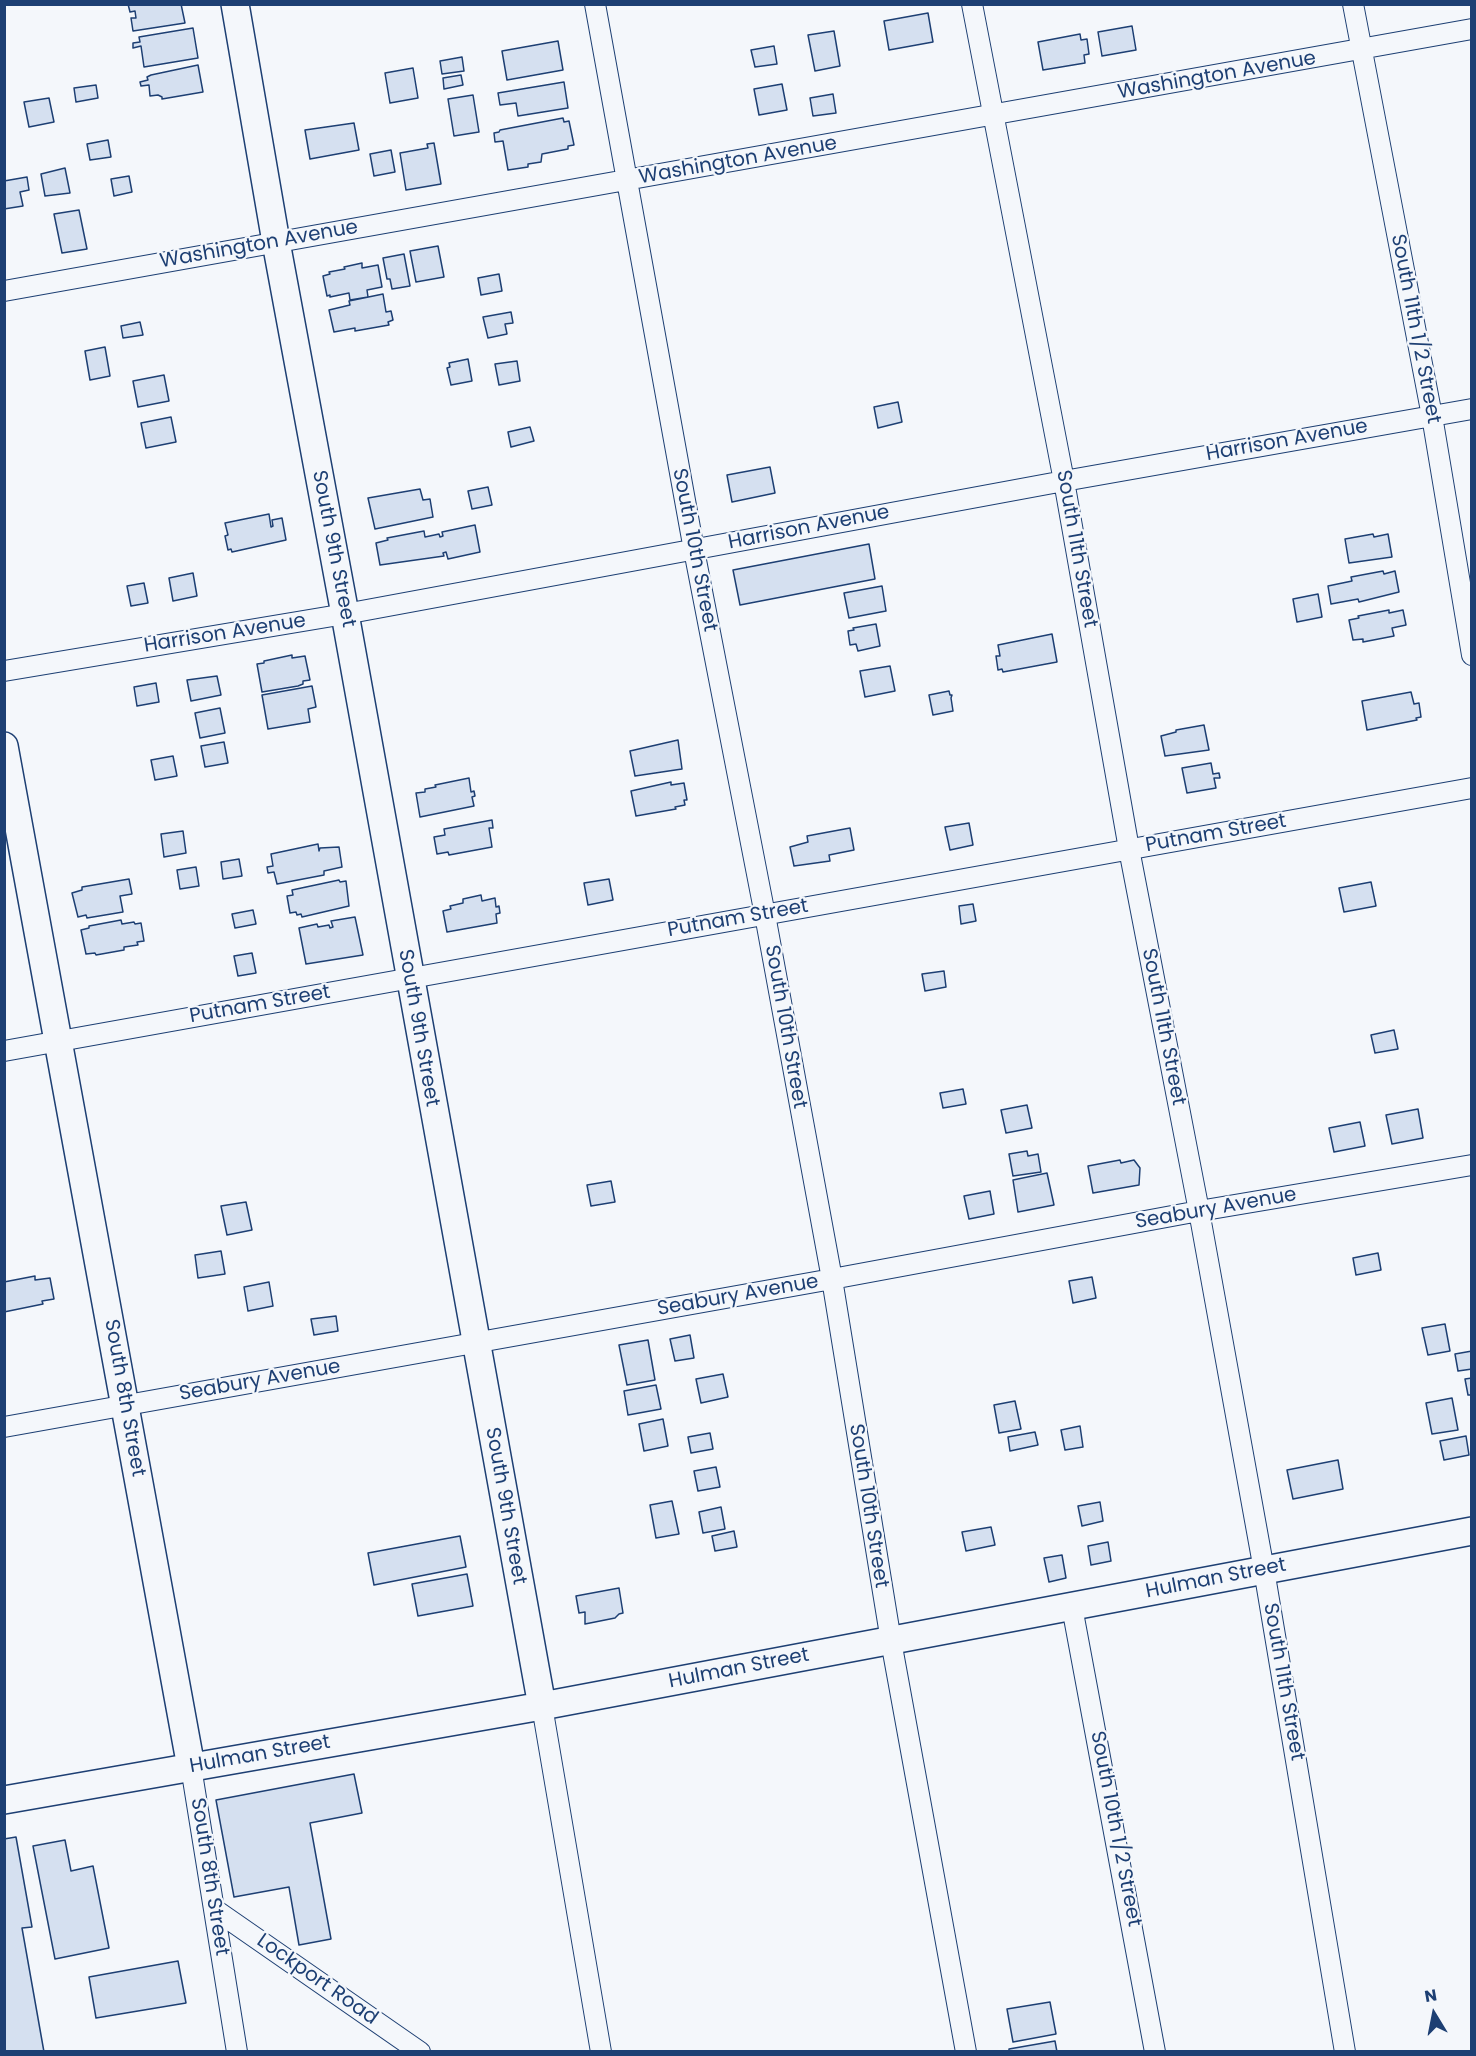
<!DOCTYPE html>
<style>
body{margin:0}
#map{position:relative;width:1476px;height:2056px;overflow:hidden;background:#f4f7fb;font-family:Poppins,sans-serif}
canvas{display:block}
.frame{position:absolute;inset:0;border:6px solid #1d3f73;pointer-events:none}
.north{position:absolute;left:1404px;top:1984px;width:60px;height:60px;-webkit-text-stroke:4px #f4f7fb;paint-order:stroke;rotate:350deg;font-size:16px;font-weight:700;line-height:24px;text-align:center;color:#1d3f73}
.north::after{content:'';display:block;margin:auto;width:21px;height:27px;background:#1d3f73;clip-path:polygon(50% 0,100% 100%,50% 72%,0 100%)}
</style>
<div id="map">
<canvas width="1476" height="2056"></canvas>
<div class="frame"></div>
<div class="north">N</div>
</div>
<script>
const context = document.querySelector('canvas').getContext('2d');
context.lineJoin = 'round';
function paint(path, color) {
  context.fillStyle = color;
  context.fill(path, 'evenodd');
}
function strokePath(path, color, width, dash) {
  context.strokeStyle = color;
  context.lineWidth = width;
  context.lineCap = dash ? 'butt' : 'round';
  context.setLineDash(dash || []);
  context.stroke(path);
}
function drawText(font, color, halo, rows, align = 'center') {
  context.font = font + ' Poppins,sans-serif';
  context.lineWidth = 4.5;
  context.setLineDash([]);
  context.textBaseline = 'middle';
  context.strokeStyle = halo;
  context.fillStyle = color;
  for (const [text, x, y, turn = 0] of rows) {
    context.save();
    context.translate(x, y);
    context.rotate((+turn || 0) * Math.PI / 180);
    context.textAlign = isNaN(turn) ? turn : align;
    if (halo) context.strokeText(text, 0, 0);
    context.fillText(text, 0, 0);
    context.restore();
  }
}
const building = new Path2D(`
 M 128,4 L 181,4 L 185,23 L 133,31 L 131,18 L 136,18 L 135,11 L 130,12 Z
 M 928,13 L 933,42 L 889,50 L 884,21 Z
 M 1132,26 L 1136,50 L 1102,56 L 1098,32 Z
 M 193,28 L 198,58 L 144,67 L 141,46 L 133,48 L 133,43 L 140,42 L 139,37 Z
 M 834,31 L 840,66 L 815,71 L 808,35 Z
 M 1080,34 L 1081,40 L 1087,39 L 1089,54 L 1084,55 L 1085,63 L 1043,70 L 1038,42 Z
 M 558,41 L 563,70 L 507,80 L 502,51 Z
 M 774,46 L 777,64 L 755,67 L 751,50 Z
 M 462,57 L 464,71 L 442,74 L 440,61 Z
 M 198,65 L 203,92 L 162,99 L 162,97 L 158,95 L 150,96 L 149,85 L 141,86 L 140,82 L 148,80 L 147,77 L 151,75 Z
 M 413,68 L 418,98 L 390,103 L 385,73 Z
 M 461,75 L 463,85 L 444,89 L 443,78 Z
 M 564,82 L 568,108 L 518,116 L 516,103 L 500,105 L 498,93 Z
 M 782,84 L 787,110 L 759,115 L 754,89 Z
 M 96,85 L 98,98 L 76,102 L 74,88 Z
 M 833,94 L 836,113 L 813,116 L 810,98 Z
 M 473,95 L 479,132 L 454,136 L 448,99 Z
 M 49,98 L 54,122 L 29,127 L 24,102 Z
 M 563,118 L 564,122 L 569,121 L 574,145 L 568,146 L 568,149 L 542,154 L 541,162 L 528,164 L 528,167 L 508,170 L 503,141 L 495,142 L 494,133 L 499,132 L 500,130 Z
 M 354,123 L 359,150 L 310,159 L 305,130 Z
 M 108,140 L 111,157 L 90,160 L 87,144 Z
 M 434,143 L 441,184 L 406,190 L 400,153 L 428,148 L 427,144 Z
 M 391,150 L 395,172 L 374,176 L 370,154 Z
 M 65,168 L 70,193 L 45,196 L 41,174 Z
 M 129,176 L 132,192 L 114,196 L 111,179 Z
 M 27,177 L 29,190 L 20,192 L 23,206 L 4,209 L 4,181 Z
 M 79,210 L 87,249 L 62,253 L 54,214 Z
 M 438,246 L 444,277 L 416,282 L 410,251 Z
 M 404,254 L 410,286 L 392,289 L 390,279 L 387,279 L 383,258 Z
 M 362,263 L 362,268 L 378,265 L 382,287 L 367,290 L 368,297 L 350,300 L 349,293 L 330,297 L 330,295 L 327,296 L 323,276 L 330,274 L 329,272 L 345,269 L 344,267 Z
 M 499,274 L 502,291 L 481,295 L 478,278 Z
 M 383,294 L 386,312 L 391,311 L 393,320 L 388,322 L 389,325 L 355,331 L 355,328 L 334,332 L 329,310 L 350,305 L 349,301 Z
 M 511,312 L 513,323 L 505,324 L 507,334 L 488,338 L 483,317 Z
 M 140,322 L 143,335 L 123,338 L 121,326 Z
 M 105,347 L 110,376 L 90,380 L 85,351 Z
 M 468,359 L 472,381 L 451,385 L 447,368 L 450,367 L 449,363 Z
 M 517,361 L 520,381 L 499,385 L 495,364 Z
 M 164,375 L 169,401 L 138,407 L 133,381 Z
 M 898,402 L 902,422 L 878,428 L 874,407 Z
 M 171,417 L 176,442 L 146,448 L 141,423 Z
 M 530,427 L 534,441 L 511,447 L 508,432 Z
 M 770,467 L 775,493 L 732,502 L 727,475 Z
 M 488,487 L 492,505 L 472,509 L 468,491 Z
 M 420,489 L 423,500 L 430,499 L 433,517 L 375,529 L 368,498 Z
 M 269,514 L 271,527 L 273,526 L 272,520 L 282,518 L 286,540 L 232,552 L 231,549 L 228,550 L 225,536 L 228,535 L 225,523 Z
 M 475,525 L 480,552 L 448,559 L 446,552 L 443,553 L 444,556 L 380,565 L 376,543 L 388,540 L 387,538 L 424,531 L 425,537 L 439,534 L 440,537 L 443,536 L 442,532 Z
 M 1373,534 L 1374,537 L 1388,534 L 1392,557 L 1349,563 L 1345,539 Z
 M 869,544 L 875,579 L 740,605 L 733,570 Z
 M 1383,571 L 1384,574 L 1395,571 L 1399,592 L 1359,602 L 1358,599 L 1331,604 L 1328,586 L 1352,581 L 1351,577 Z
 M 193,573 L 197,596 L 173,601 L 169,578 Z
 M 144,583 L 148,603 L 131,606 L 127,586 Z
 M 882,586 L 886,611 L 849,618 L 844,593 Z
 M 1318,594 L 1322,617 L 1297,622 L 1293,599 Z
 M 1389,610 L 1389,613 L 1403,610 L 1406,625 L 1392,628 L 1394,636 L 1363,642 L 1363,639 L 1353,640 L 1349,620 L 1359,618 L 1358,616 Z
 M 876,624 L 880,646 L 858,651 L 856,644 L 850,645 L 848,631 L 854,630 L 853,628 Z
 M 1052,634 L 1057,662 L 1003,672 L 1002,669 L 998,670 L 996,656 L 1000,656 L 998,645 Z
 M 292,655 L 292,658 L 305,656 L 310,680 L 303,681 L 303,684 L 298,686 L 262,692 L 257,664 L 264,663 L 264,661 Z
 M 890,666 L 895,691 L 865,697 L 860,671 Z
 M 217,676 L 221,695 L 191,701 L 187,680 Z
 M 156,683 L 159,702 L 137,706 L 134,687 Z
 M 312,686 L 316,707 L 308,709 L 310,722 L 268,729 L 262,695 Z
 M 949,691 L 950,695 L 952,695 L 951,698 L 953,711 L 933,715 L 929,695 Z
 M 1411,692 L 1414,704 L 1419,703 L 1421,717 L 1416,718 L 1417,720 L 1367,730 L 1362,701 Z
 M 220,708 L 225,733 L 200,738 L 195,713 Z
 M 1204,725 L 1209,750 L 1165,756 L 1161,736 L 1176,732 L 1176,730 Z
 M 678,740 L 682,769 L 635,776 L 630,751 Z
 M 224,742 L 228,763 L 205,767 L 201,746 Z
 M 173,756 L 177,776 L 155,780 L 151,760 Z
 M 1211,763 L 1213,774 L 1219,773 L 1220,778 L 1214,778 L 1216,788 L 1187,793 L 1182,768 Z
 M 469,778 L 471,792 L 474,791 L 475,796 L 472,797 L 474,806 L 420,817 L 416,793 L 425,792 L 425,789 L 436,787 L 435,785 Z
 M 671,782 L 671,785 L 684,783 L 687,800 L 684,800 L 685,805 L 675,807 L 676,809 L 636,816 L 631,791 Z
 M 492,820 L 493,828 L 489,828 L 492,847 L 449,855 L 448,852 L 437,854 L 434,837 L 445,835 L 444,829 Z
 M 969,823 L 973,845 L 950,850 L 945,827 Z
 M 850,828 L 854,850 L 829,855 L 830,861 L 794,866 L 790,847 L 808,842 L 807,836 Z
 M 183,831 L 186,853 L 164,857 L 161,834 Z
 M 318,844 L 319,851 L 320,848 L 339,847 L 342,867 L 324,871 L 324,875 L 277,884 L 274,872 L 268,873 L 267,867 L 273,866 L 271,854 Z
 M 239,859 L 242,876 L 223,879 L 221,862 Z
 M 196,867 L 199,886 L 180,889 L 177,870 Z
 M 129,879 L 132,894 L 120,896 L 123,912 L 87,918 L 86,915 L 78,917 L 72,893 L 82,890 L 82,887 Z
 M 609,879 L 613,900 L 588,905 L 584,883 Z
 M 339,880 L 340,882 L 346,881 L 349,906 L 302,917 L 301,914 L 297,915 L 296,912 L 290,913 L 287,896 L 293,895 L 292,890 Z
 M 1371,882 L 1376,906 L 1344,912 L 1339,888 Z
 M 481,895 L 482,901 L 495,898 L 496,907 L 499,906 L 500,913 L 496,914 L 497,923 L 447,932 L 443,911 L 451,909 L 450,906 L 463,903 L 463,899 Z
 M 973,904 L 976,921 L 961,924 L 959,906 Z
 M 253,910 L 256,924 L 235,928 L 232,914 Z
 M 355,917 L 363,955 L 306,964 L 299,928 L 317,924 L 318,927 L 329,925 L 330,928 L 333,927 L 331,921 Z
 M 121,920 L 122,924 L 134,922 L 135,924 L 141,923 L 144,941 L 137,942 L 138,945 L 124,947 L 124,950 L 96,955 L 95,953 L 86,954 L 81,930 L 89,928 L 89,926 Z
 M 252,953 L 256,973 L 238,976 L 234,956 Z
 M 944,971 L 946,987 L 925,991 L 922,974 Z
 M 1394,1030 L 1398,1049 L 1375,1053 L 1371,1035 Z
 M 963,1089 L 966,1104 L 943,1108 L 940,1093 Z
 M 1027,1105 L 1032,1128 L 1006,1133 L 1001,1110 Z
 M 1418,1109 L 1423,1138 L 1392,1144 L 1386,1115 Z
 M 1360,1122 L 1365,1146 L 1334,1152 L 1329,1128 Z
 M 1027,1151 L 1028,1156 L 1038,1154 L 1041,1172 L 1013,1176 L 1009,1154 Z
 M 1120,1160 L 1121,1163 L 1134,1160 L 1140,1168 L 1139,1185 L 1093,1193 L 1088,1166 Z
 M 1047,1173 L 1054,1205 L 1018,1212 L 1013,1180 Z
 M 611,1181 L 615,1202 L 591,1206 L 587,1185 Z
 M 990,1191 L 994,1214 L 969,1219 L 964,1196 Z
 M 246,1202 L 252,1230 L 227,1235 L 221,1206 Z
 M 221,1251 L 225,1274 L 198,1278 L 195,1255 Z
 M 1378,1253 L 1381,1270 L 1356,1275 L 1353,1258 Z
 M 35,1276 L 35,1280 L 50,1278 L 54,1299 L 42,1301 L 43,1304 L 4,1312 L 4,1282 Z
 M 1092,1277 L 1096,1298 L 1073,1303 L 1069,1281 Z
 M 269,1282 L 273,1306 L 248,1311 L 244,1287 Z
 M 336,1316 L 338,1331 L 314,1335 L 311,1319 Z
 M 1445,1324 L 1450,1351 L 1428,1355 L 1422,1328 Z
 M 690,1335 L 694,1358 L 675,1361 L 670,1339 Z
 M 648,1340 L 655,1380 L 627,1385 L 619,1345 Z
 M 1472,1351 L 1472,1369 L 1458,1371 L 1455,1354 Z
 M 723,1374 L 728,1397 L 701,1403 L 696,1379 Z
 M 1472,1378 L 1472,1395 L 1468,1395 L 1465,1379 Z
 M 656,1385 L 661,1409 L 628,1415 L 624,1391 Z
 M 1452,1398 L 1458,1430 L 1432,1434 L 1426,1403 Z
 M 1015,1401 L 1021,1429 L 999,1433 L 994,1405 Z
 M 663,1419 L 668,1446 L 644,1451 L 639,1424 Z
 M 1080,1426 L 1083,1447 L 1065,1450 L 1061,1430 Z
 M 1035,1432 L 1038,1445 L 1010,1451 L 1008,1437 Z
 M 710,1433 L 713,1449 L 691,1453 L 688,1437 Z
 M 1466,1436 L 1469,1455 L 1444,1460 L 1440,1441 Z
 M 1338,1460 L 1343,1489 L 1293,1499 L 1287,1470 Z
 M 716,1467 L 720,1487 L 698,1491 L 694,1471 Z
 M 672,1501 L 679,1534 L 656,1538 L 650,1505 Z
 M 1100,1502 L 1103,1521 L 1082,1526 L 1078,1506 Z
 M 721,1507 L 725,1529 L 703,1533 L 699,1512 Z
 M 991,1527 L 995,1545 L 966,1551 L 962,1532 Z
 M 734,1531 L 737,1547 L 715,1551 L 712,1536 Z
 M 460,1536 L 466,1567 L 374,1585 L 368,1553 Z
 M 1108,1542 L 1111,1561 L 1091,1565 L 1088,1546 Z
 M 1062,1555 L 1066,1578 L 1049,1582 L 1044,1558 Z
 M 467,1574 L 473,1606 L 418,1616 L 412,1584 Z
 M 619,1588 L 623,1613 L 619,1614 L 615,1618 L 585,1624 L 585,1612 L 579,1613 L 576,1596 Z
 M 354,1774 L 362,1813 L 310,1823 L 331,1939 L 299,1945 L 289,1887 L 234,1897 L 216,1800 Z
 M 16,1837 L 32,1927 L 22,1928 L 44,2052 L 4,2052 L 4,1839 Z
 M 65,1840 L 71,1871 L 93,1866 L 109,1948 L 55,1959 L 33,1846 Z
 M 178,1961 L 186,2003 L 96,2018 L 89,1977 Z
 M 1050,2002 L 1056,2034 L 1013,2042 L 1007,2009 Z
 M 1055,2041 L 1057,2052 L 1009,2052 L 1009,2049 Z`);
paint(building, '#d5e0f0');
strokePath(building, '#1d3f73', 1.5);
const street = new Path2D(`
 M 595,4 L 694,550 L 765,915 L 832,1279 L 891,1641 L 966,2052
 M 972,4 L 1064,481 L 1129,849 L 1199,1211 L 1264,1570 L 1345,2052
 M 1353,4 L 1432,416 L 1472,655
 M 4,291 L 1472,29
 M 4,671 L 345,614 L 1064,481 L 1472,409
 M 4,1051 L 1472,788
 M 4,1427 L 832,1279 L 1199,1211 L 1472,1165
 M 1072,1607 L 1155,2052
 M 542,1706 L 601,2052
 M 191,1767 L 237,2052
 M 214,1909 L 420,2052`);
const secondary = new Path2D(`
 M 235,4 L 276,242 L 345,614 L 542,1706
 M 4,746 L 191,1767
 M 4,1800 L 542,1706 L 1472,1531`);
strokePath(street, '#1d3f73', 22);
strokePath(secondary, '#1d3f73', 30);
strokePath(street, '#f4f7fb', 20);
strokePath(secondary, '#f4f7fb', 27);
drawText('20px', '#1d3f73', '#f4f7fb', [
 ["Washington Avenue",1217,76,-10],
 ["Washington Avenue",738,161,-10],
 ["Washington Avenue",259,245,-10],
 ["South 11th 1/2 Street",1415,329,79],
 ["Harrison Avenue",1287,441,-10],
 ["Harrison Avenue",809,528,-11],
 ["South 9th Street",333,549,79],
 ["South 11th Street",1076,549,80],
 ["South 10th Street",694,550,79],
 ["Harrison Avenue",225,634,-9],
 ["Putnam Street",1216,834,-10],
 ["Putnam Street",738,919,-10],
 ["Putnam Street",260,1005,-10],
 ["South 10th Street",785,1027,80],
 ["South 11th Street",1163,1027,79],
 ["South 9th Street",418,1028,80],
 ["Seabury Avenue",1216,1209,-10],
 ["Seabury Avenue",738,1296,-10],
 ["Seabury Avenue",260,1381,-10],
 ["South 8th Street",124,1398,80],
 ["South 9th Street",505,1506,80],
 ["South 10th Street",868,1506,81],
 ["Hulman Street",1216,1579,-11],
 ["Hulman Street",739,1669,-11],
 ["South 11th Street",1283,1682,80],
 ["Hulman Street",260,1755,-10],
 ["South 10th 1/2 Street",1115,1829,79],
 ["South 8th Street",209,1877,81],
 ["Lockport Road",317,1980,35]
]);
</script>
